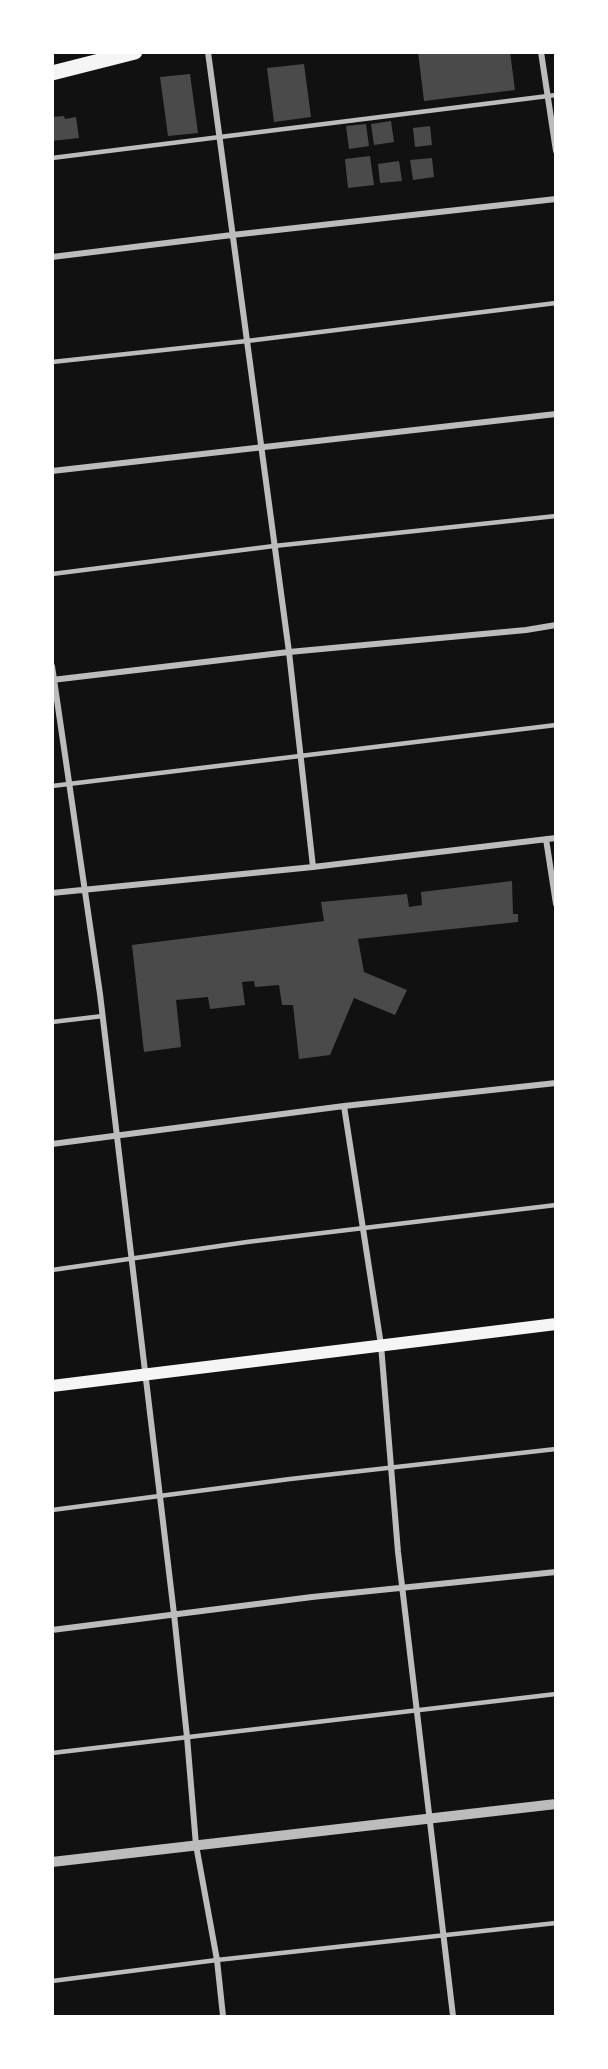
<!DOCTYPE html>
<style>
body{margin:0}
#map{position:relative;width:608px;height:2069px;overflow:hidden;background:#111;font-family:"Exo 2",sans-serif}
canvas{display:block}
.frame{position:absolute;inset:0;border:54px solid #fff;pointer-events:none}
</style>
<div id="map">
<canvas width="608" height="2069"></canvas>
<div class="frame"></div>
</div>
<script>
const context = document.querySelector('canvas').getContext('2d');
context.lineJoin = 'round';
function paint(path, color) {
  context.fillStyle = color;
  context.fill(path, 'evenodd');
}
function strokePath(path, color, width, dash) {
  context.strokeStyle = color;
  context.lineWidth = width;
  context.lineCap = dash ? 'butt' : 'round';
  context.setLineDash(dash || []);
  context.stroke(path);
}
paint(new Path2D(`
 M 418,52 L 510,52 L 515,90 L 424,101 Z
 M 304,64 L 311,117 L 274,122 L 267,68 Z
 M 190,74 L 198,133 L 168,136 L 160,77 Z
 M 64,116 L 65,119 L 76,117 L 79,138 L 52,141 L 52,117 Z
 M 391,121 L 394,142 L 374,145 L 371,124 Z
 M 366,124 L 369,146 L 349,149 L 346,126 Z
 M 430,126 L 432,145 L 415,147 L 413,128 Z
 M 370,156 L 374,185 L 348,188 L 345,159 Z
 M 432,158 L 434,177 L 413,180 L 410,160 Z
 M 399,161 L 402,181 L 380,183 L 378,164 Z
 M 512,881 L 513,914 L 518,914 L 518,922 L 358,939 L 364,972 L 407,990 L 395,1015 L 354,998 L 330,1055 L 299,1059 L 293,1005 L 282,1005 L 279,985 L 255,987 L 254,981 L 242,982 L 245,1005 L 210,1009 L 208,997 L 176,1000 L 181,1047 L 144,1052 L 132,945 L 324,921 L 321,902 L 407,894 L 409,907 L 422,905 L 421,892 Z`), '#4a4a4a');
strokePath(new Path2D(`
 M 52,158 L 556,95
 M 52,362 L 247,341 L 556,303
 M 52,574 L 274,546 L 556,516
 M 52,786 L 556,725
 M 52,1022 L 103,1016
 M 52,1270 L 247,1242 L 556,1205
 M 52,1510 L 290,1479 L 556,1449
 M 52,1753 L 556,1694
 M 52,1981 L 217,1960 L 556,1923`), '#bcbcbc', 4.5);
strokePath(new Path2D(`
 M 208,52 L 289,652 L 313,867
 M 541,52 L 556,151
 M 52,257 L 232,235 L 556,199
 M 52,471 L 556,414
 M 52,666 L 100,994 L 174,1614 L 187,1737 L 196,1845 L 217,1960 L 223,2016
 M 52,680 L 289,652 L 526,630 L 556,625
 M 546,839 L 556,904
 M 52,893 L 313,867 L 556,838
 M 344,1106 L 381,1345 L 398,1552 L 453,2016
 M 52,1144 L 344,1106 L 556,1083
 M 52,1630 L 312,1597 L 556,1572`), '#bcbcbc', 6);
strokePath(new Path2D(`
 M 52,1862 L 556,1804`), '#bcbcbc', 10);
strokePath(new Path2D(`
 M 52,1386 L 556,1324`), '#f5f5f5', 12);
strokePath(new Path2D(`
 M 52,73 L 135,52`), '#f5f5f5', 15);
</script>
